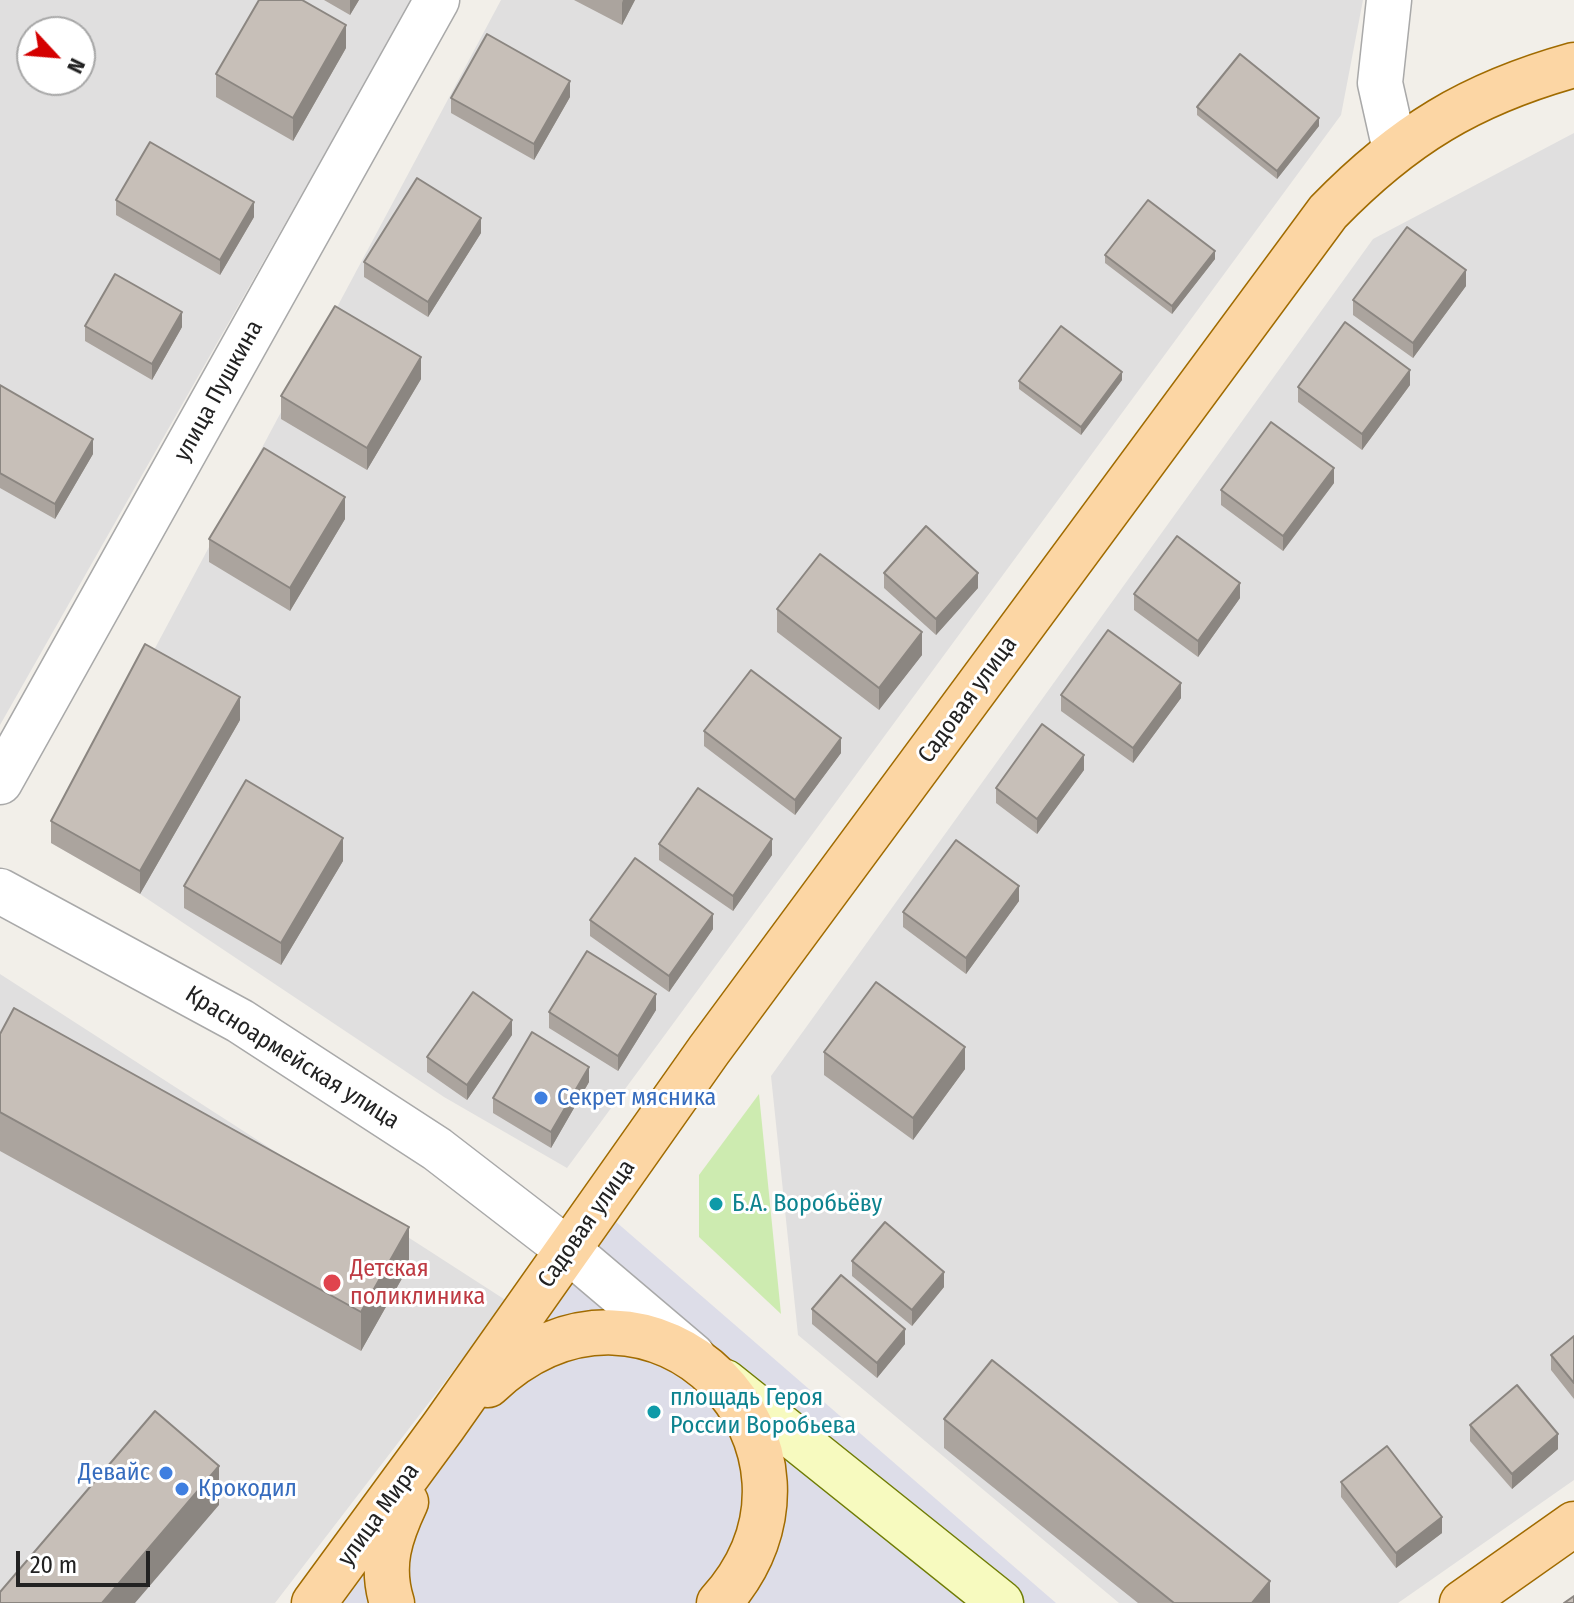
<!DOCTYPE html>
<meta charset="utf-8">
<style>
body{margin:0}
#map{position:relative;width:1574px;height:1603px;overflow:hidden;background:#f2efe9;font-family:"Fira Sans Condensed",sans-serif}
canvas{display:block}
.north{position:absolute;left:16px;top:16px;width:80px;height:80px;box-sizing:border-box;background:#fff;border:2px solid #a7a7a7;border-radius:50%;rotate:116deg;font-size:22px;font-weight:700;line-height:32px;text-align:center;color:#222}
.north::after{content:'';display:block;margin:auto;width:28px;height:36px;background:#d40000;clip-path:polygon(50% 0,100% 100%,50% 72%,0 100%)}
.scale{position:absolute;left:16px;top:1551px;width:134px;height:36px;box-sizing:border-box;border:4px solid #222;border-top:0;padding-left:10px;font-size:24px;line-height:28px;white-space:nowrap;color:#222;-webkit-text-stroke:6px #fff;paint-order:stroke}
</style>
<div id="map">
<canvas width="1574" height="1603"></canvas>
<div class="north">N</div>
<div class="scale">20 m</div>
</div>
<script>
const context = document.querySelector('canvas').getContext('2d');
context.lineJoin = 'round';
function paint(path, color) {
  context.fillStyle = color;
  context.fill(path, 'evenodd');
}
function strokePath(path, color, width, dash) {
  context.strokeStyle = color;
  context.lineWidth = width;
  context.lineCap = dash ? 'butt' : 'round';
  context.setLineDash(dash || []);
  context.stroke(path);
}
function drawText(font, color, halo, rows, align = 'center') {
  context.font = font + ' "Fira Sans Condensed",sans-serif';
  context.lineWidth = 6;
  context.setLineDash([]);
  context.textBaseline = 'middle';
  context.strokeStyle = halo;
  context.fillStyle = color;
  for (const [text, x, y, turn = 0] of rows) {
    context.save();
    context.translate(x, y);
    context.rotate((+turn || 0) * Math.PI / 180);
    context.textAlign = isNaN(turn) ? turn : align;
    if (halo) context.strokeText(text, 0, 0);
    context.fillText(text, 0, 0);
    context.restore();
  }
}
paint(new Path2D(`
 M 0,0 L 412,0 L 0,725 ZM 32,32 L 80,32 L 80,80 L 32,80 Z
 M 501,0 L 1363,0 L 1341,115 L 567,1168 L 444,1097 L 140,894 L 51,843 Z
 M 1574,133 L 1574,1480 L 1398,1603 L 1119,1603 L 798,1335 L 771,1076 L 1373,239 Z
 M 0,974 L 507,1301 L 275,1603 L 0,1603 Z`), '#e0dfdf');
paint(new Path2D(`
 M 759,1094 L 781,1314 L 699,1237 L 699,1175 Z`), '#cdebb0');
paint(new Path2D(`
 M 615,1221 L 1056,1603 L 331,1603 Z`), '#dddde8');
const minor = new Path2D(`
 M 1389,0 L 1380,83 L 1395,150
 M 0,782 L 437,0
 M 0,891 L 240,1021 L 437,1149 L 568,1250 L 693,1356`);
const secondary = new Path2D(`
 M 725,1382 L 1001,1603`);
const primary = new Path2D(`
 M 488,1385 C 652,1231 858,1449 719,1603
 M 314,1603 L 443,1427 L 709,1050 L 1328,212 C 1403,135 1470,94 1574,65
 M 392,1603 C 380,1565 390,1536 406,1502
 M 1462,1603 L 1574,1524`);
strokePath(minor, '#a9a9a9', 47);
strokePath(secondary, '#707d05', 47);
strokePath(primary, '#a06b00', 47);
strokePath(minor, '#fff', 44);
strokePath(secondary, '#f7fabf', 44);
strokePath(primary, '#fcd6a4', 44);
paint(new Path2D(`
 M 324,0 L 359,0 L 350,15 Z
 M 574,0 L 635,0 L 622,25 Z
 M 346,48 L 293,141 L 216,97 L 216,74 Z
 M 570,97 L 534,160 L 451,113 L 451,98 Z
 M 1197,107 L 1319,126 L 1277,179 L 1197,115 Z
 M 116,200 L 254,217 L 220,275 L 116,215 Z
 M 481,233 L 428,317 L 364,277 L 364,262 Z
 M 1105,255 L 1215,259 L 1172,314 L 1105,263 Z
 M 1466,286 L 1413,358 L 1353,315 L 1353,300 Z
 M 85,326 L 182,327 L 152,380 L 85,341 Z
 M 421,379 L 367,470 L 281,419 L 281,396 Z
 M 1122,380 L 1081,435 L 1019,389 L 1019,381 Z
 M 0,385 L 93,454 L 55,519 L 0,488 Z
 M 1410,385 L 1362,450 L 1298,402 L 1298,387 Z
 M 1334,483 L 1283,551 L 1221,505 L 1221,490 Z
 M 345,519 L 290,611 L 209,562 L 209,539 Z
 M 884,573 L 978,588 L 936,635 L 884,588 Z
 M 1134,594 L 1240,598 L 1198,657 L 1134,610 Z
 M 777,609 L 922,655 L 879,710 L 777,632 Z
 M 1061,695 L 1181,698 L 1133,763 L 1061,711 Z
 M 240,720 L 140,894 L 51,843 L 51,821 Z
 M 704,731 L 841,753 L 795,815 L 704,746 Z
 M 1084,770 L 1037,834 L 996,803 L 996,788 Z
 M 659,844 L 772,855 L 733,911 L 659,860 Z
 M 343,861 L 281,965 L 184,908 L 184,886 Z
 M 1019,901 L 966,974 L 903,927 L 903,912 Z
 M 590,920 L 713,929 L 669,992 L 590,936 Z
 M 656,1010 L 618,1071 L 549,1028 L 549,1012 Z
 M 0,1034 L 409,1266 L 361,1351 L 0,1151 Z
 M 512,1035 L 467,1100 L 427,1072 L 427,1057 Z
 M 824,1052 L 965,1069 L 913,1140 L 824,1075 Z
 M 589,1082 L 551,1148 L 493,1113 L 493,1098 Z
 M 852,1261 L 944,1287 L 912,1326 L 852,1276 Z
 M 812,1309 L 905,1344 L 877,1378 L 812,1324 Z
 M 1574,1336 L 1574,1399 L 1551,1370 L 1551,1355 Z
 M 944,1419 L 1270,1603 L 1138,1603 L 944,1448 Z
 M 1470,1425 L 1558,1449 L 1512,1489 L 1470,1441 Z
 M 1341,1482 L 1442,1533 L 1396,1568 L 1341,1497 Z`), '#aba49e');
paint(new Path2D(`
 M 350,0 L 359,0 L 350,15 Z
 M 623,0 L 635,0 L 622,25 L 622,3 Z
 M 346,25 L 346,48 L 293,141 L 293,118 Z
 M 570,81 L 570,97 L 534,160 L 534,144 Z
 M 1319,118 L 1319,126 L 1277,179 L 1277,171 Z
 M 254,202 L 254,217 L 220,275 L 220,260 Z
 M 481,218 L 481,233 L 428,317 L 428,302 Z
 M 1215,251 L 1215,259 L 1172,314 L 1172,306 Z
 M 1466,270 L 1466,286 L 1413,358 L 1413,343 Z
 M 182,312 L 182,327 L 152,380 L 152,364 Z
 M 421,357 L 421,379 L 367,470 L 367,448 Z
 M 1410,370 L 1410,385 L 1362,450 L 1362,434 Z
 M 1122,372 L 1122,380 L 1081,435 L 1081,427 Z
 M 93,439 L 93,454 L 55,519 L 55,504 Z
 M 1334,468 L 1334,483 L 1283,551 L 1283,536 Z
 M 345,497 L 345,519 L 290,611 L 290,588 Z
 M 978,573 L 978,588 L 936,635 L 936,619 Z
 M 1240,583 L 1240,598 L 1198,657 L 1198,641 Z
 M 922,632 L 922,655 L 879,710 L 879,688 Z
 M 1181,683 L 1181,698 L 1133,763 L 1133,748 Z
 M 240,697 L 240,720 L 140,894 L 140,871 Z
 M 841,738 L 841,753 L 795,815 L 795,800 Z
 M 1084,755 L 1084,770 L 1037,834 L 1037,819 Z
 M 343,838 L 343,861 L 281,965 L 281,943 Z
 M 772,839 L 772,855 L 733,911 L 733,896 Z
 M 1019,886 L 1019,901 L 966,974 L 966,958 Z
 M 713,914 L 713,929 L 669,992 L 669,976 Z
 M 656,994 L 656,1010 L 618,1071 L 618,1056 Z
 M 512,1020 L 512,1035 L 467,1100 L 467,1085 Z
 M 965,1047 L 965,1069 L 913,1140 L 913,1118 Z
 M 589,1067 L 589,1082 L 551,1148 L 551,1132 Z
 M 409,1227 L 409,1266 L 361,1351 L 361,1312 Z
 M 944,1272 L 944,1287 L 912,1326 L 912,1310 Z
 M 905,1329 L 905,1344 L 877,1378 L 877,1363 Z
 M 1558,1434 L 1558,1449 L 1512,1489 L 1512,1474 Z
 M 219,1466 L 219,1505 L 135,1603 L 102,1603 Z
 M 1442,1517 L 1442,1533 L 1396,1568 L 1396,1553 Z
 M 1270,1581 L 1270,1603 L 1252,1603 Z`), '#8b8681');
const building = new Path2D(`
 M 259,0 L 302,0 L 346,25 L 293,118 L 216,74 Z
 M 487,34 L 570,81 L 534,144 L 451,98 Z
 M 1240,54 L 1319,118 L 1277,171 L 1197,107 Z
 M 150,142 L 254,202 L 220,260 L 116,200 Z
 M 417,178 L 481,218 L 428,302 L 364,262 Z
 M 1148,200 L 1215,251 L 1172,306 L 1105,255 Z
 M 1407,227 L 1466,270 L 1413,343 L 1353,300 Z
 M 115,274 L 182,312 L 152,364 L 85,326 Z
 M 335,306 L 421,357 L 367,448 L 281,396 Z
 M 1345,322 L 1410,370 L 1362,434 L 1298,387 Z
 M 1061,326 L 1122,372 L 1081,427 L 1019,381 Z
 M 0,385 L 93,439 L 55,504 L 0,473 Z
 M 1271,422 L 1334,468 L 1283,536 L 1221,490 Z
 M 264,448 L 345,497 L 290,588 L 209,539 Z
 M 926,526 L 978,573 L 936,619 L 884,573 Z
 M 1177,536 L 1240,583 L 1198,641 L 1134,594 Z
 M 820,554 L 922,632 L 879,688 L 777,609 Z
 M 1108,630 L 1181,683 L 1133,748 L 1061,695 Z
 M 145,644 L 240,697 L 140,871 L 51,821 Z
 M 751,670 L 841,738 L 795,800 L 704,731 Z
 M 1042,724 L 1084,755 L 1037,819 L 996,788 Z
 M 246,780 L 343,838 L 281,943 L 184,886 Z
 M 698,788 L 772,839 L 733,896 L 659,844 Z
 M 956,840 L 1019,886 L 966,958 L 903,912 Z
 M 635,858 L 713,914 L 669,976 L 590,920 Z
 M 587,951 L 656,994 L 618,1056 L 549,1012 Z
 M 876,982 L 965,1047 L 913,1118 L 824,1052 Z
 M 473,992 L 512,1020 L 467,1085 L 427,1057 Z
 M 14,1008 L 409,1227 L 361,1312 L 0,1112 L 0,1034 Z
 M 532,1032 L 589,1067 L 551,1132 L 493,1098 Z
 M 885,1222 L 944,1272 L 912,1310 L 852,1261 Z
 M 841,1275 L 905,1329 L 877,1363 L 812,1309 Z
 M 1574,1336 L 1574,1383 L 1551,1355 Z
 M 992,1360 L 1270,1581 L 1252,1603 L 1174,1603 L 944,1419 Z
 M 1517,1385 L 1558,1434 L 1512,1474 L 1470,1425 Z
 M 155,1411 L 219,1466 L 102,1603 L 0,1603 L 0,1592 Z
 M 1387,1446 L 1442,1517 L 1396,1553 L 1341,1482 Z
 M 1574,1596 L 1574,1603 L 1564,1603 Z`);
paint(building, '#c7bfb8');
strokePath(building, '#8b8681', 2);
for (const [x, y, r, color] of [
 [541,1098,8,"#3f7fe0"],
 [716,1204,8,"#0f9aa8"],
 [332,1283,10,"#e0444e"],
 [654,1412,8,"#0f9aa8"],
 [166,1473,8,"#3f7fe0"],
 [182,1489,8,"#3f7fe0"]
]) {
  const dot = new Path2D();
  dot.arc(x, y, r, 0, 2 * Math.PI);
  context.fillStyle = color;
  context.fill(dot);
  strokePath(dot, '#fff', 3);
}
drawText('24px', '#222', '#fff', [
 ["улица Пушкина",219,391,-61],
 ["Садовая улица",968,700,-54],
 ["Красноармейская улица",292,1058,32],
 ["Садовая улица",587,1224,-55],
 ["улица Мира",379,1515,-54]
]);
drawText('24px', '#366cbe', '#fff', [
 ["Секрет мясника",557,1098],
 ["Девайс",150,1473,"right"],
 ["Крокодил",198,1489]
], 'left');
drawText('24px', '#0d838f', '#fff', [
 ["Б.А. Воробьёву",732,1204],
 ["площадь Героя",670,1398],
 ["России Воробьева",670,1426]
], 'left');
drawText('24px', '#be3a42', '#fff', [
 ["Детская",350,1269],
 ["поликлиника",350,1297]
], 'left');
</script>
